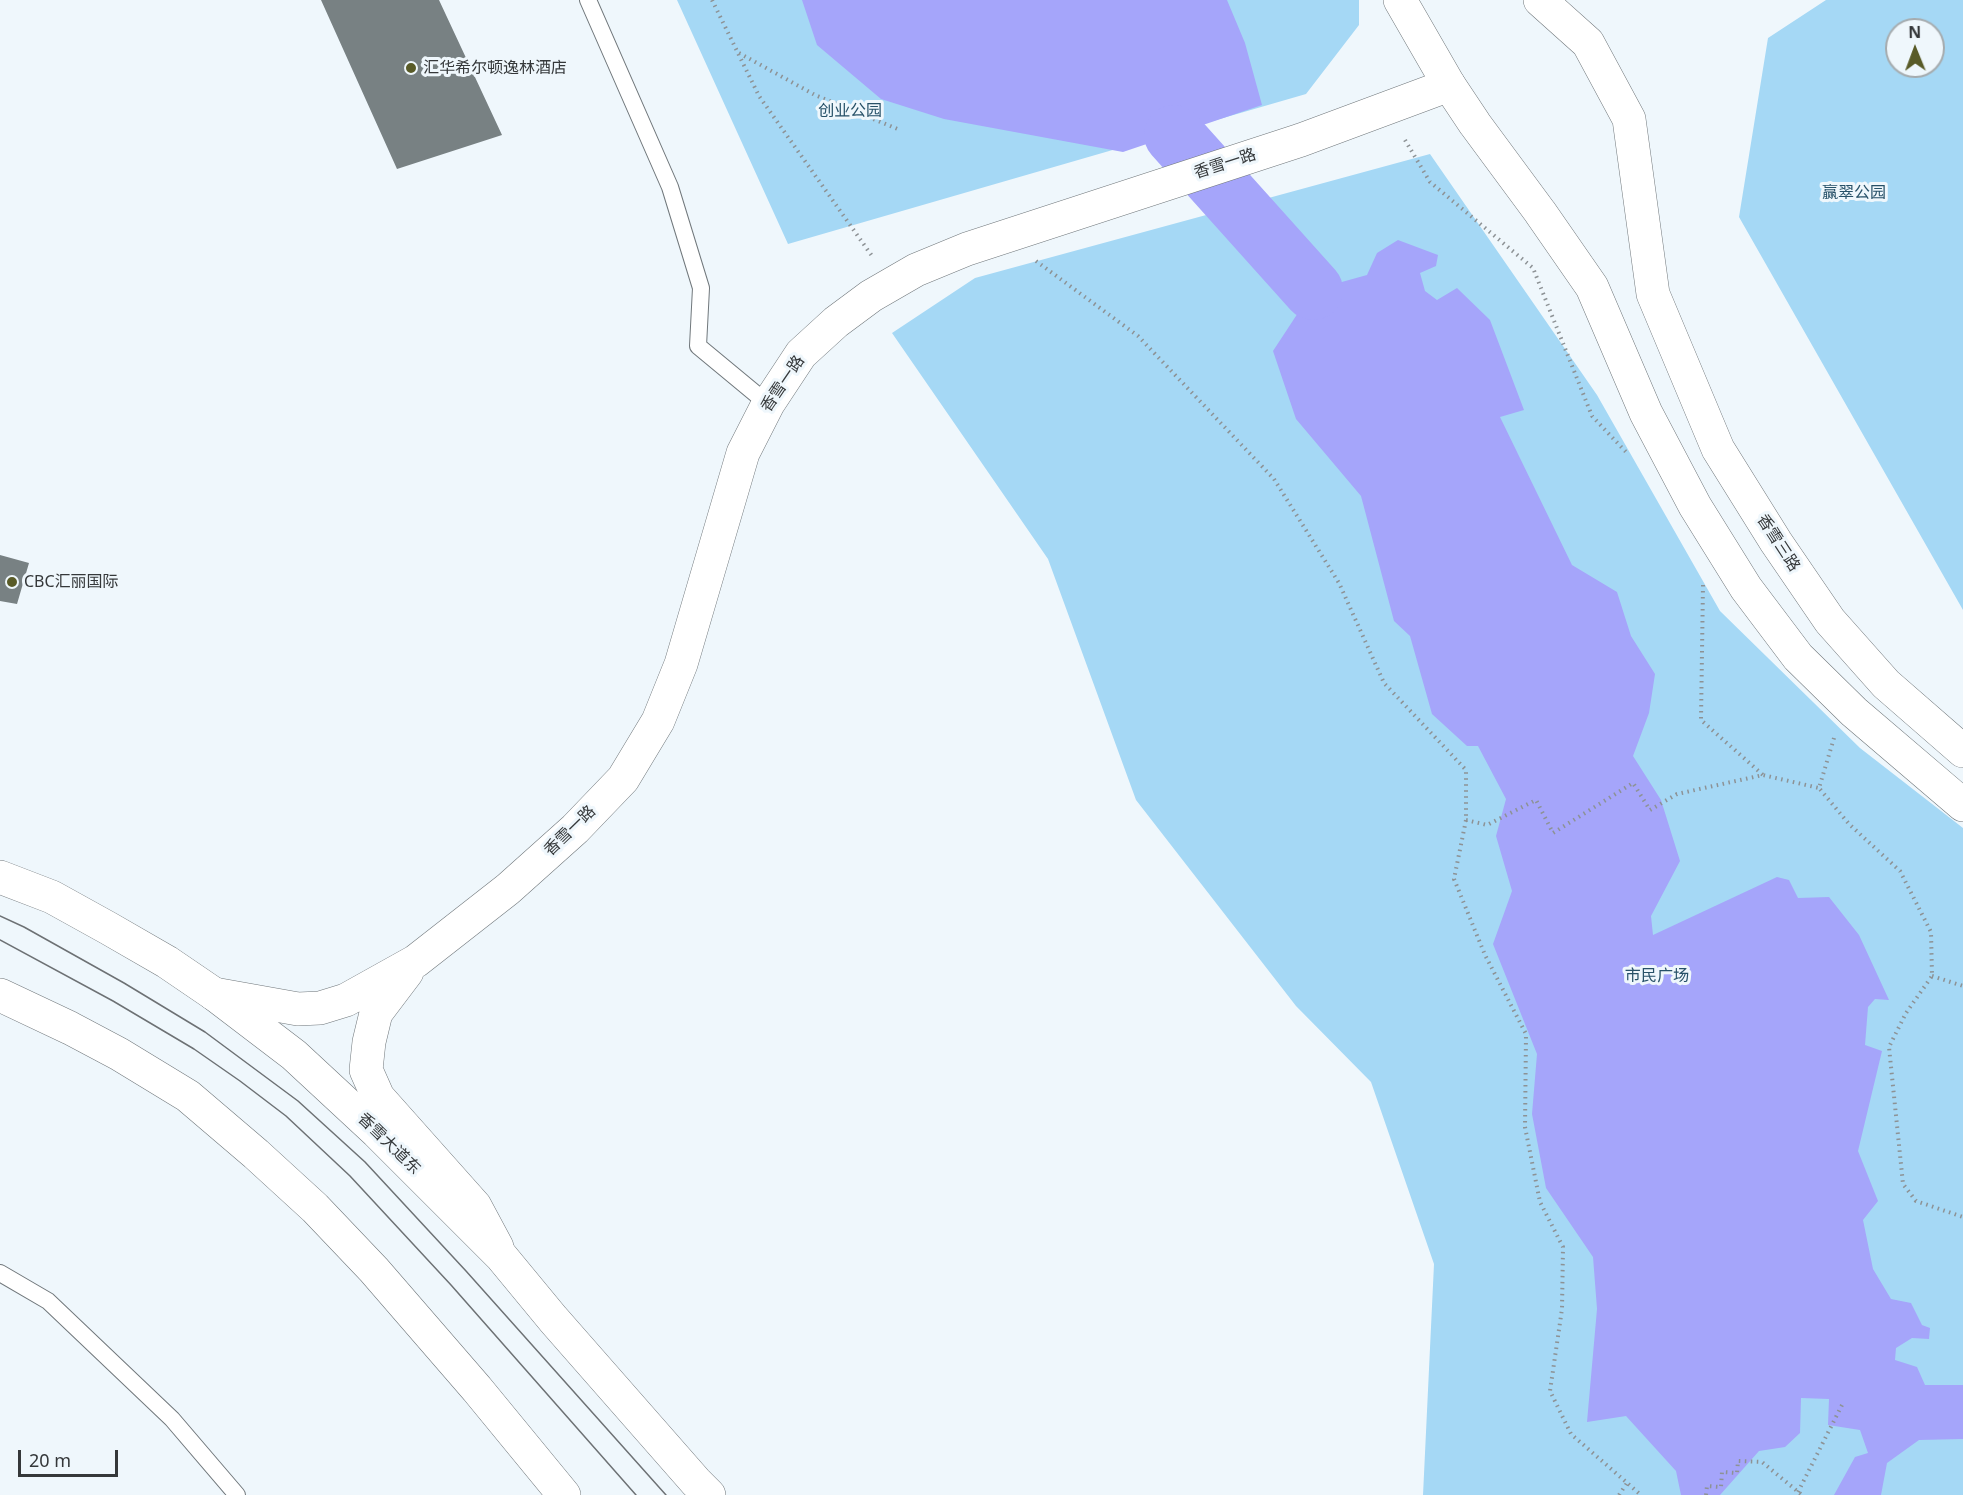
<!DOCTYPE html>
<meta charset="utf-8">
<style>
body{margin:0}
#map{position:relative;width:1963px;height:1495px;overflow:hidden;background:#eff7fc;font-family:"Noto Sans",sans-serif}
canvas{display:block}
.north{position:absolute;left:1885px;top:18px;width:60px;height:60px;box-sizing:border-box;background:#eff7fc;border:2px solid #a5abae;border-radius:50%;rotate:359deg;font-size:16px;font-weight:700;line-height:24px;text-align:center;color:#35383a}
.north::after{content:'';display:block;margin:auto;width:21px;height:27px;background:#595b28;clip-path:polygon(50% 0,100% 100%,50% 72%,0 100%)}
.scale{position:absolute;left:18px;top:1450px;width:100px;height:27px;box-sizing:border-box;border:3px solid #35383a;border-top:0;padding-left:8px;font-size:18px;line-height:21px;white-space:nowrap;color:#35383a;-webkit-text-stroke:4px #eff7fc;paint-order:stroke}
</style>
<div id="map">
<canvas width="1963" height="1495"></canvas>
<div class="north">N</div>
<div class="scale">20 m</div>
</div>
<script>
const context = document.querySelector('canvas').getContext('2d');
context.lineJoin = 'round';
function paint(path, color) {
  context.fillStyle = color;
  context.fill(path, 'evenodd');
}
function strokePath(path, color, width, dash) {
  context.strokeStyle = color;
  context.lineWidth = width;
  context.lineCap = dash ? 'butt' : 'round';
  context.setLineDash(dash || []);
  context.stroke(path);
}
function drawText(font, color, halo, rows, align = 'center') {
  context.font = font + ' "Noto Sans","Noto Sans SC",sans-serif';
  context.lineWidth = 6;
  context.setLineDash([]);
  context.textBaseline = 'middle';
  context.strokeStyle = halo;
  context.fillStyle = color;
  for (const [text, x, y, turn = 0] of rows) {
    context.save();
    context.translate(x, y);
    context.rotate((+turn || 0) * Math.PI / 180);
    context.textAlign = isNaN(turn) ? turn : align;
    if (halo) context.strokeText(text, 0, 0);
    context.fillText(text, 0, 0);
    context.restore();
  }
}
paint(new Path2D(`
 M 677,0 L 1359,0 L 1359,25 L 1306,94 L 788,244 Z
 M 1826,0 L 1963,0 L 1963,610 L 1739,217 L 1768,38 ZM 1897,30 L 1933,30 L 1933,66 L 1897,66 Z
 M 1430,154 L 1597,395 L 1720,611 L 1860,748 L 1963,828 L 1963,1495 L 1423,1495 L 1434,1264 L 1371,1082 L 1296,1006 L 1136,800 L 1048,559 L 892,333 L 975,278 Z`), '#a5d8f5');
paint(new Path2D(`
 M 802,0 L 1227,0 L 1245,43 L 1262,105 L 1123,152 L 944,119 L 881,99 L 817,45 Z
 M 1398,240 L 1438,255 L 1436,266 L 1420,273 L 1425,291 L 1437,300 L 1457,288 L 1490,320 L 1524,410 L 1500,417 L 1572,565 L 1617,592 L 1631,636 L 1655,674 L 1649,713 L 1633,756 L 1661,800 L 1680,861 L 1651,916 L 1653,935 L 1777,877 L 1789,880 L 1798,898 L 1829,897 L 1859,935 L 1889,1000 L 1875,999 L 1868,1007 L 1865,1045 L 1882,1051 L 1858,1151 L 1878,1201 L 1863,1220 L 1873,1269 L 1891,1299 L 1911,1303 L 1922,1325 L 1930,1328 L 1929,1339 L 1912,1338 L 1896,1348 L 1895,1360 L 1917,1367 L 1925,1385 L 1963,1385 L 1963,1439 L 1919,1440 L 1887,1463 L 1881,1495 L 1834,1495 L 1855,1457 L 1868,1453 L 1860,1430 L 1828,1425 L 1829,1399 L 1801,1398 L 1800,1433 L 1785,1447 L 1759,1451 L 1720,1495 L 1681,1495 L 1676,1471 L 1626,1416 L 1587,1422 L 1597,1309 L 1593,1257 L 1546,1188 L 1532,1114 L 1537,1054 L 1493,944 L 1512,891 L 1496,836 L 1506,799 L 1478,746 L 1467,746 L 1432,714 L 1410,636 L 1394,621 L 1361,496 L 1296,419 L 1273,351 L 1313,290 L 1367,275 L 1377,253 Z`), '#a5a5fa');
strokePath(new Path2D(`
 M 1174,135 L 1313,290`), '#a5a5fa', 60);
paint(new Path2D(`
 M 321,0 L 439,0 L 502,135 L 397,169 Z
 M 0,555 L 29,563 L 17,604 L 0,601 Z`), '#788183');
const service = new Path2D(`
 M 588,0 L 670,187 L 701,288 L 698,346 L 768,404
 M 0,1273 L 48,1301 L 172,1419 L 237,1495`);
const minor = new Path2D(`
 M 407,972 L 376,1013 L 369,1042 L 366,1070 L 378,1097 L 475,1206 L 497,1247
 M 214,994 L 298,1009 L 320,1008 L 346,1000 L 416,961 L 508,889 L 575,829 L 623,779 L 658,721 L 681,664 L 743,453 L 768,404 L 801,354 L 836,322 L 871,296 L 916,270 L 967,249 L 1301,140 L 1449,85`);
const tertiary = new Path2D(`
 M 1400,0 L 1449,85 L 1475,124 L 1540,212 L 1592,287 L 1646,413 L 1695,506 L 1746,588 L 1798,657 L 1854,712 L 1963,805
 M 1540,0 L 1588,43 L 1629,119 L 1653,294 L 1718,449 L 1776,542 L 1830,621 L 1886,684 L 1963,751`);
const secondary = new Path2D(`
 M 0,877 L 52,897 L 108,928 L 167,962 L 214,994 L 294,1055 L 377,1132 L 501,1256 L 553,1319 L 696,1482 L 709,1495
 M 0,995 L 70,1028 L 119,1054 L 188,1096 L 256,1154 L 315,1208 L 374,1270 L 477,1389 L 564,1495`);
strokePath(service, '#70777b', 18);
strokePath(minor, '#70777b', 34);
strokePath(tertiary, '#70777b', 34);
strokePath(secondary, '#70777b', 34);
strokePath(new Path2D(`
 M 712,0 L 759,96 L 872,256
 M 739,53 L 815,95 L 900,130
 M 1405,140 L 1430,182 L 1533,268 L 1592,416 L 1626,452
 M 1036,261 L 1138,336 L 1274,479 L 1339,583 L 1384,683 L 1466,770 L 1466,820 L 1454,879 L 1485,955 L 1526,1034 L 1525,1127 L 1540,1202 L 1563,1247 L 1562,1309 L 1550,1391 L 1571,1434 L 1641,1495
 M 1703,585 L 1701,720 L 1763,775
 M 1834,738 L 1819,788 L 1849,824 L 1900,871 L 1931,932 L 1932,976 L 1906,1013 L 1889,1047 L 1903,1184 L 1916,1201 L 1963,1217
 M 1466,820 L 1487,825 L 1536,800 L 1553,833 L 1633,783 L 1650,810 L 1677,794 L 1763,775 L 1819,788
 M 1932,976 L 1963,986
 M 1798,1492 L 1844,1401
 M 1619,1495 L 1627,1483
 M 1706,1495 L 1707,1486 L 1721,1487 L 1722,1472 L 1737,1473 L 1738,1461 L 1762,1462 L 1802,1495`), '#8d9295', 4, [1.5, 4.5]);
strokePath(service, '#fff', 16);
strokePath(minor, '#fff', 33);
strokePath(tertiary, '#fff', 33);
strokePath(secondary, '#fff', 33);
strokePath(new Path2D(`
 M 0,916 L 24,927 L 124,983 L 205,1032 L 298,1101 L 365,1162 L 466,1271 L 666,1495
 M 0,940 L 113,1001 L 194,1049 L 240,1081 L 286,1116 L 350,1176 L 451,1285 L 636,1495`), '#6d7174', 1.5);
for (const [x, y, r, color] of [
 [411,68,6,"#595b28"],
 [12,582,6,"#595b28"]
]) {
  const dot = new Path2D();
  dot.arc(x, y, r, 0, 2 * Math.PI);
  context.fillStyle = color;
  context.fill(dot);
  strokePath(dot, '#eff7fc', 2);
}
drawText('16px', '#35383a', '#eff7fc', [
 ["汇华希尔顿逸林酒店",423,68],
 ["CBC汇丽国际",24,582]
], 'left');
drawText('16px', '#275168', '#eff7fc', [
 ["创业公园",850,111],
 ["赢翠公园",1854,193],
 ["市民广场",1657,976]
]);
drawText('16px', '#35383a', '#eff7fc', [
 ["香雪一路",1225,164,-18],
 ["香雪一路",783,384,-56],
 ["香雪三路",1778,543,57],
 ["香雪一路",570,831,-44],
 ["香雪大道东",389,1144,44]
]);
</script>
